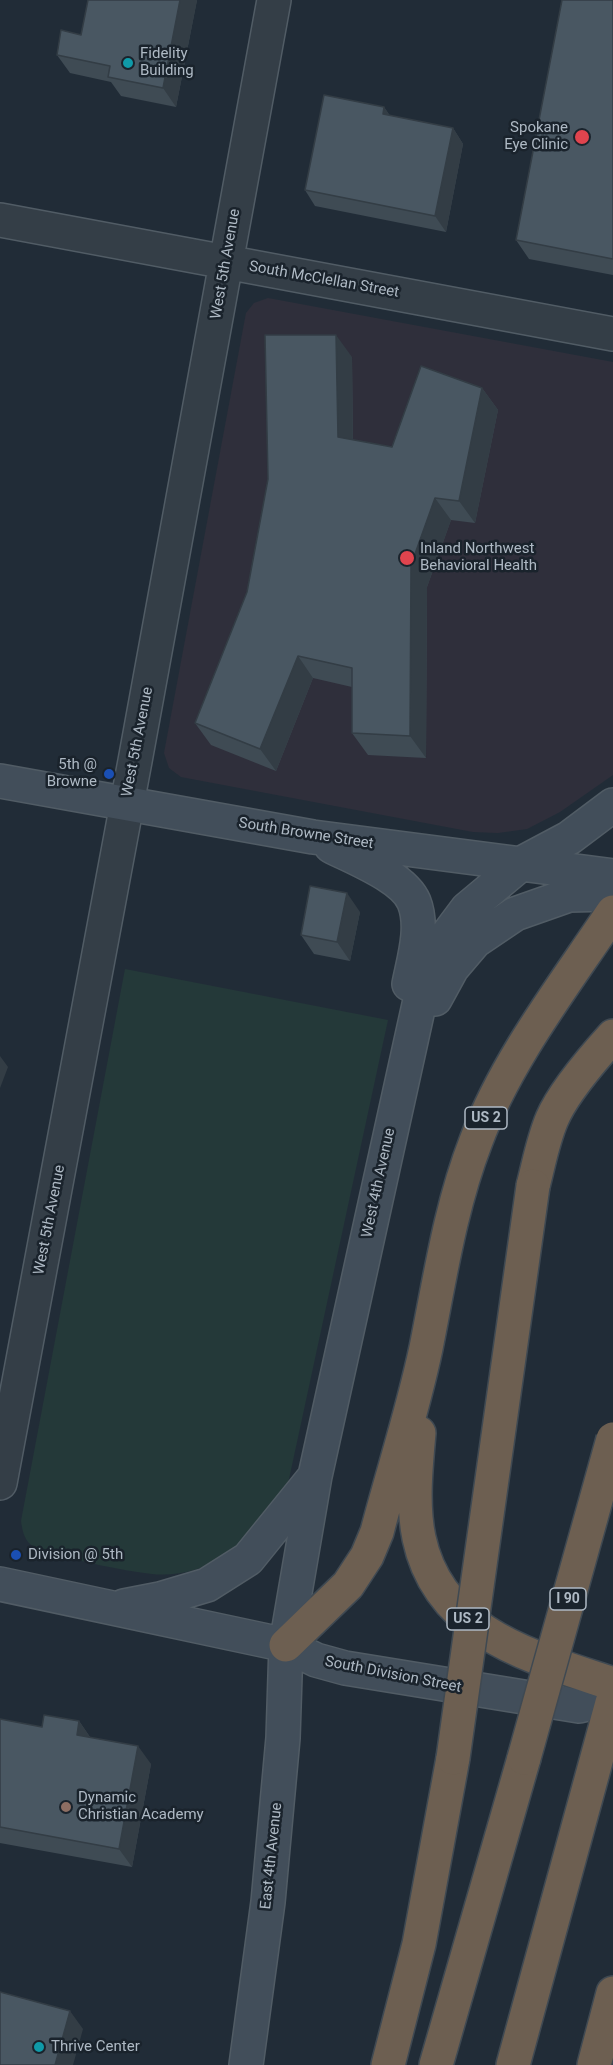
<!DOCTYPE html>
<style>
body{margin:0}
canvas{display:block;background:#212c37}
</style>
<canvas width="613" height="2065"></canvas>
<script>
const context = document.querySelector('canvas').getContext('2d');
context.lineJoin = 'round';
function paint(path, color) {
  context.fillStyle = color;
  context.fill(path, 'evenodd');
}
function strokePath(path, color, width, dash) {
  context.strokeStyle = color;
  context.lineWidth = width;
  context.lineCap = dash ? 'butt' : 'round';
  context.setLineDash(dash || []);
  context.stroke(path);
}
function drawText(font, color, halo, rows, align = 'center') {
  context.font = font + ' Roboto,sans-serif';
  context.lineWidth = 5;
  context.setLineDash([]);
  context.textBaseline = 'middle';
  context.strokeStyle = halo;
  context.fillStyle = color;
  for (const [text, x, y, turn = 0] of rows) {
    context.save();
    context.translate(x, y);
    context.rotate((+turn || 0) * Math.PI / 180);
    context.textAlign = isNaN(turn) ? turn : align;
    if (halo) context.strokeText(text, 0, 0);
    context.fillText(text, 0, 0);
    context.restore();
  }
}
paint(new Path2D(`
 M 268,298 L 613,362 L 613,775 L 560,812 L 527,829 L 498,833 L 473,832 L 181,777 L 169,768 L 164,753 L 246,313 L 254,303 Z`), '#2f2f3b');
paint(new Path2D(`
 M 125,969 L 388,1020 L 289,1479 C 285,1489 281,1500 276,1509 C 253,1549 199,1579 152,1574 C 118,1570 83,1561 48,1554 C 29,1546 24,1542 21,1521 Z`), '#243939');
const street = new Path2D(`
 M 0,220 L 613,334
 M 0,1483 L 135,761 L 274,0`);
const secondary = new Path2D(`
 M 0,781 L 313,837 L 613,876
 M 331,846 C 354,858 404,877 414,902 C 424,927 414,959 409,984
 M 435,999 L 452,968 L 475,941 L 515,914 L 569,895 L 613,894
 M 0,1584 L 286,1645 L 316,1660 L 345,1668 L 579,1706 L 613,1698
 M 124,1606 L 160,1599 L 207,1585 L 248,1559 L 312,1480
 M 246,2065 L 268,1902 L 283,1738 L 286,1645 L 315,1476 L 426,973 L 440,945 L 467,909 L 522,863 L 569,838 L 613,805`);
const highway = new Path2D(`
 M 533,1186 C 539,1163 543,1140 552,1119 C 563,1093 594,1057 613,1036
 M 419,1433 C 416,1467 412,1505 419,1538 C 439,1634 533,1657 613,1684
 M 286,1645 L 348,1585 L 367,1556 L 377,1532 C 393,1471 413,1410 426,1348 C 440,1278 450,1208 476,1141 C 506,1060 565,984 613,912
 M 388,2065 L 419,1944 L 453,1758
 M 436,2065 L 524,1758
 M 513,2065 L 613,1699
 M 594,2065 L 613,1993`);
strokePath(street, '#515c65', 36);
strokePath(secondary, '#515c65', 36);
strokePath(highway, '#3f4952', 36);
strokePath(street, '#343e47', 33);
strokePath(secondary, '#424e5a', 33);
strokePath(highway, '#6d5f51', 33);
const highwayBridge = new Path2D(`
 M 453,1758 L 533,1186
 M 524,1758 L 613,1439`);
strokePath(highwayBridge, '#3f4952', 36, []);
strokePath(highwayBridge, '#6d5f51', 33);
paint(new Path2D(`
 M 197,0 L 176,107 L 121,96 L 111,82 L 70,73 L 57,55 L 81,35 Z
 M 613,0 L 613,275 L 529,259 L 516,240 Z
 M 384,107 L 390,116 L 453,128 L 463,144 L 446,232 L 315,206 L 305,190 Z
 M 352,357 L 353,440 L 392,447 L 482,388 L 498,410 L 475,523 L 451,520 L 427,587 L 426,758 L 368,755 L 352,733 L 352,687 L 313,678 L 276,771 L 211,745 L 195,723 Z
 M 360,912 L 350,961 L 314,954 L 301,935 Z
 M 0,1719 L 42,1727 L 79,1721 L 90,1737 L 151,1764 L 132,1867 L 0,1843 Z`), '#3f4b54');
paint(new Path2D(`
 M 180,0 L 197,0 L 176,107 L 163,88 Z
 M 384,107 L 395,123 L 383,114 Z
 M 453,128 L 463,144 L 446,232 L 435,216 Z
 M 336,335 L 352,357 L 353,459 L 338,437 Z
 M 482,388 L 498,410 L 475,523 L 459,501 Z
 M 435,498 L 451,520 L 427,587 L 426,758 L 410,736 L 411,565 Z
 M 298,656 L 313,678 L 276,771 L 260,749 Z
 M 347,893 L 360,912 L 350,961 L 337,942 Z
 M 0,1056 L 8,1067 L 0,1088 Z
 M 79,1721 L 92,1740 L 77,1735 Z
 M 138,1746 L 151,1764 L 132,1867 L 119,1849 Z
 M 70,2011 L 83,2029 L 73,2065 L 55,2065 Z`), '#333d45');
const building = new Path2D(`
 M 88,0 L 180,0 L 163,88 L 108,77 L 110,66 L 57,55 L 61,30 L 81,35 Z
 M 562,0 L 613,0 L 613,259 L 516,240 Z
 M 324,95 L 384,107 L 383,114 L 453,128 L 435,216 L 305,190 Z
 M 265,335 L 336,335 L 338,437 L 392,447 L 421,366 L 482,388 L 459,501 L 435,498 L 411,565 L 410,736 L 352,733 L 352,668 L 298,656 L 260,749 L 195,723 L 247,592 L 268,479 Z
 M 310,886 L 347,893 L 337,942 L 301,935 Z
 M 44,1715 L 79,1721 L 77,1735 L 138,1746 L 119,1849 L 0,1827 L 0,1719 L 42,1727 Z
 M 0,1992 L 70,2011 L 55,2065 L 0,2065 Z`);
paint(building, '#495762');
strokePath(building, '#333d45', 1.5);
for (const [x, y, r, color] of [
 [128,63,6,"#0f9aa8"],
 [582,137,8,"#e0444e"],
 [407,558,8,"#e0444e"],
 [109,774,6,"#1a4fb4"],
 [16,1555,6,"#1a4fb4"],
 [66,1807,6,"#8d6e63"],
 [39,2047,6,"#0f9aa8"]
]) {
  const dot = new Path2D();
  dot.arc(x, y, r, 0, 2 * Math.PI);
  context.fillStyle = color;
  context.fill(dot);
  strokePath(dot, '#1a232c', 2);
}
for (const [x, y, w] of [
 [486,1118,42],
 [568,1599,36],
 [468,1619,42]
]) {
  const box = new Path2D();
  box.roundRect(x - w / 2, y - 11, w, 22, 4.5);
  context.fillStyle = '#1a232c';
  context.fill(box);
  strokePath(box, '#aeb9c4', 1.5);
}
drawText('bold 14px', '#aeb9c4', null, [
 ["US 2",486,1118],
 ["I 90",568,1599],
 ["US 2",468,1619]
]);
drawText('15px', '#aeb9c4', '#1a232c', [
 ["Fidelity",140,54],
 ["Building",140,71],
 ["Spokane",568,128,"right"],
 ["Eye Clinic",568,145,"right"],
 ["Inland Northwest",420,549],
 ["Behavioral Health",420,566],
 ["5th @",97,765,"right"],
 ["Browne",97,782,"right"],
 ["Division @ 5th",28,1555],
 ["Dynamic",78,1798],
 ["Christian Academy",78,1815],
 ["Thrive Center",51,2047]
], 'left');
drawText('15px', '#aeb9c4', '#1a232c', [
 ["West 5th Avenue",226,264,-80],
 ["South McClellan Street",324,280,10],
 ["West 5th Avenue",138,742,-79],
 ["South Browne Street",306,834,9],
 ["West 4th Avenue",379,1183,-78],
 ["West 5th Avenue",50,1220,-79],
 ["South Division Street",393,1675,11],
 ["East 4th Avenue",272,1856,-84]
]);
</script>
